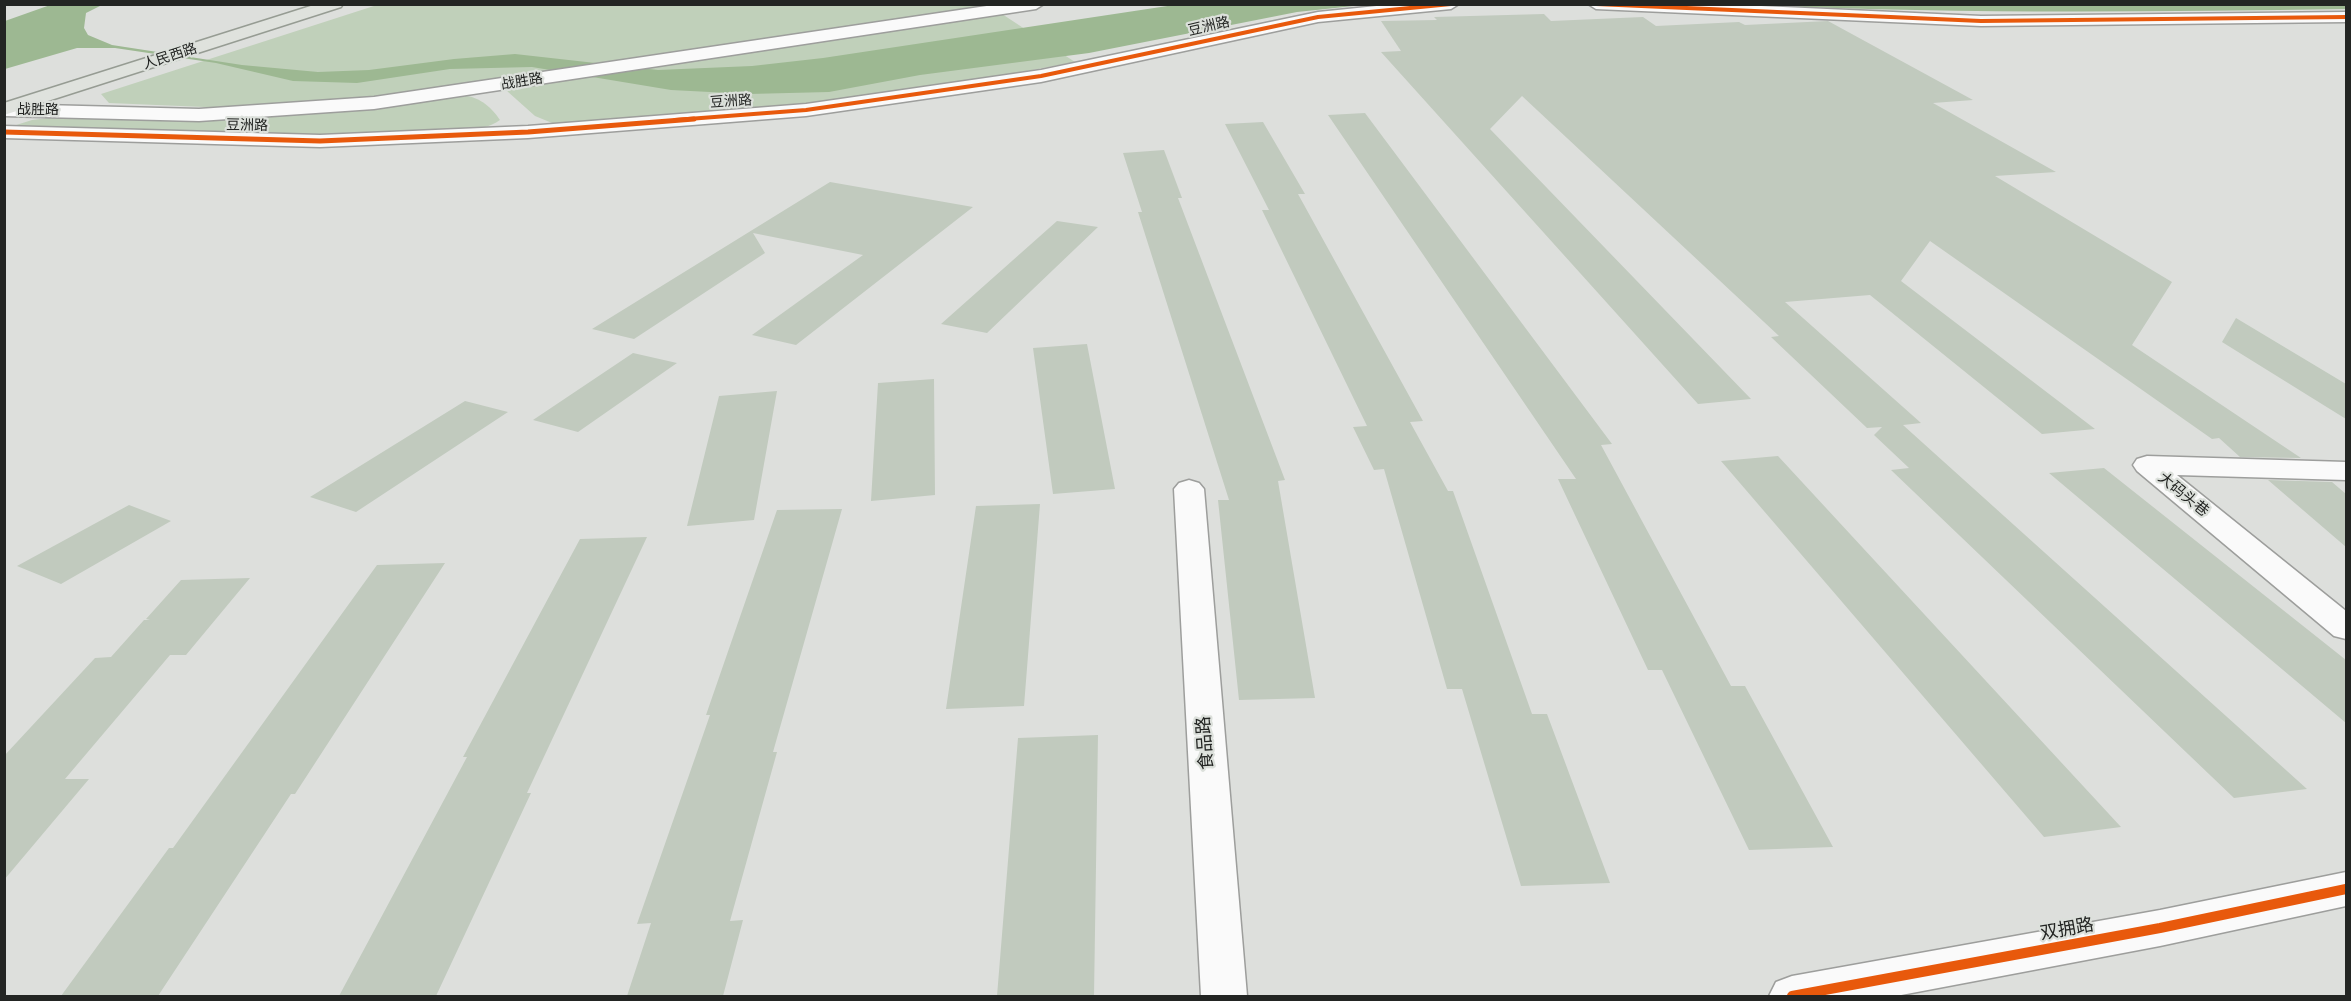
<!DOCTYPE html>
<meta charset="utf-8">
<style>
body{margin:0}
#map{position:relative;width:2351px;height:1001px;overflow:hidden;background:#dddfdc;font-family:"DejaVu Sans",sans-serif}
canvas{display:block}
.frame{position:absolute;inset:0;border:6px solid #232523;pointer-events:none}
</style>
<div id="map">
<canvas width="2351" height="1001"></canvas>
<div class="frame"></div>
</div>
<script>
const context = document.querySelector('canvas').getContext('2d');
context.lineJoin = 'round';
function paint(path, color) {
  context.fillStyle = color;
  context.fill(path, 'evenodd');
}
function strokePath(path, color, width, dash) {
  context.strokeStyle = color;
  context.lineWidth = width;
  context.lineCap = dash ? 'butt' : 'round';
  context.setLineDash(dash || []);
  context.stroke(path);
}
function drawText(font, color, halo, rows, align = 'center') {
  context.font = font + ' "DejaVu Sans","Noto Sans SC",sans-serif';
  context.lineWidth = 4.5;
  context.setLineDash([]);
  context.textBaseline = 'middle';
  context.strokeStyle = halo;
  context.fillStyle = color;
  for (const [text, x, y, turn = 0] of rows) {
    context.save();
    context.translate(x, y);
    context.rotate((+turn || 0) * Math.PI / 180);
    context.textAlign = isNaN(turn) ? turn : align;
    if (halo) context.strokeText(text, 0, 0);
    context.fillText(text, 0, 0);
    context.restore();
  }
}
paint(new Path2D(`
 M 377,5 L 998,5 L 349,100 L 228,108 L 109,103 L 101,94 Z
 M 999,12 L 1075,62 C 972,82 867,97 763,109 C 694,116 626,119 557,125 L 535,116 L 507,91 L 518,86 Z
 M 466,96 C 480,97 493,109 500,120 C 480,134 449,130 425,132 C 287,140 148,132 10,127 L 32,120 L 49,118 L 222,119 L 327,112 Z`), '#c0d0ba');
paint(new Path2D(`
 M 53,4 L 102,5 L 86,13 L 84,28 L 88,35 L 112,45 L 242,65 L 318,72 L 369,70 L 454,59 L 515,54 L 658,70 L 752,66 L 823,58 L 1174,5 L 1363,5 L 1297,12 L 1089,53 L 920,75 L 829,92 L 749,94 L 671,90 L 532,67 L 450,69 L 357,83 L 293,81 L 216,63 L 115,48 L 77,48 L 5,69 L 5,21 Z
 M 2346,4 L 2346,9 C 2149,12 1953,14 1756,5 Z`), '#9db892');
paint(new Path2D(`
 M 1544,14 L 1551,21 L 1643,17 L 1656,26 L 1739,22 L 1745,25 L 1828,21 L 1973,100 L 1933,103 L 2056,172 L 1995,176 L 2172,282 L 2132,345 L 2301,458 L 2240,457 L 2219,438 L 2212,439 L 1930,241 L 1901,281 L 2095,429 L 2042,434 L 1870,295 L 1785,302 L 1921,423 L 1903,425 L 2307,789 L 2234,798 L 1891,470 L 1909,468 L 1874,435 L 1882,427 L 1867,428 L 1771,337 L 1779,336 L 1522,96 L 1490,129 L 1751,399 L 1698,404 L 1381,52 L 1401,51 L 1381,21 L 1437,20 L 1434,17 Z
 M 1365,113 L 1612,444 L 1601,445 L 1731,686 L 1745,686 L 1833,847 L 1749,850 L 1662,670 L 1648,670 L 1558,479 L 1576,479 L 1328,115 Z
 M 1263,122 L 1305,194 L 1298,194 L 1423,421 L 1410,422 L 1448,491 L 1453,491 L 1532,714 L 1547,714 L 1610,883 L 1521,886 L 1462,689 L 1447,689 L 1384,469 L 1374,470 L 1353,427 L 1367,426 L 1262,210 L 1269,210 L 1225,124 Z
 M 1164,150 L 1182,198 L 1178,198 L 1285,480 L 1278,481 L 1315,698 L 1239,700 L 1218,500 L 1229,500 L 1138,212 L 1142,212 L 1123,153 Z
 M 830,182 L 973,207 L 796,345 L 752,335 L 863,255 L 753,233 L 765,253 L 634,339 L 592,329 Z
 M 1057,221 L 1098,227 L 987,333 L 941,324 Z
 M 2236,318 L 2346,384 L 2346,419 L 2222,342 Z
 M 1087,344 L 1115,489 L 1053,494 L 1033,348 Z
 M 633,353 L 677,363 L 578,432 L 533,420 Z
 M 934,379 L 935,495 L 871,501 L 878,383 Z
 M 777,391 L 754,520 L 687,526 L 719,396 Z
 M 465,401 L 508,412 L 356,512 L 310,497 Z
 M 1778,456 L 1875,561 L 2121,827 L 2044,837 L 1721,461 Z
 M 2104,468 L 2346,660 L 2346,723 L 2049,473 Z
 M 2268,480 L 2332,482 L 2346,494 L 2346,547 Z
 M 1040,504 L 1024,706 L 946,709 L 976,506 Z
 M 129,505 L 171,521 L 61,584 L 17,566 Z
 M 842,509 L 773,752 L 777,752 L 730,921 L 743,920 L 723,996 L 627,996 L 651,923 L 637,924 L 710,715 L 706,715 L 777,510 Z
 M 647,537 L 527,793 L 531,793 L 436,996 L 339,996 L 467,757 L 463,757 L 580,539 Z
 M 445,563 L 295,794 L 291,794 L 158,996 L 61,996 L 169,848 L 173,848 L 377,565 Z
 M 250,578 L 186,655 L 170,655 L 65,779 L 89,779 L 4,880 L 4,756 L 95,658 L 111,657 L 144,620 L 150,620 L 146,619 L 181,580 Z
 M 1098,735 L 1094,996 L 997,996 L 1018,738 Z`), '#c1cabe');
const minor = new Path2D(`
 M 2147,456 L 2346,462 L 2346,480 L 2177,475 L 2346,611 L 2346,639 L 2334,636 L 2137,471 L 2133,465 L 2137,459 Z
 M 1189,480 L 1199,483 L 1204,489 L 1247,996 L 1201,996 L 1174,489 L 1179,483 Z
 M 2346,872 L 2346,906 L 2160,946 L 1896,996 L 1769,996 L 1776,982 L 1792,976 L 2160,910 Z`);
const tertiary = new Path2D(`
 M 1000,4 L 1044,4 L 1036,9 L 374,109 L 199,121 L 4,116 L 4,104 L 199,109 L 374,97 Z
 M 1396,4 L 1459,4 L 1451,9 L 1318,22 L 1041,82 L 806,116 L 528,138 L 320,147 L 4,138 L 4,126 L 320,135 L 528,126 L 806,104 L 1041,70 L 1318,12 Z
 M 1588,4 L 1717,4 L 1981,16 L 2346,12 L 2346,22 L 1981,26 L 1596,9 Z`);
const primary = new Path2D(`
 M 317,4 L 343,4 L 341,7 L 4,115 L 4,103 Z`);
strokePath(minor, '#9d9e9c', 3);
strokePath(tertiary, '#9d9e9c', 3);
strokePath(primary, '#969c93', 3);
paint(minor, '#fafafa');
paint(tertiary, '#fafafa');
paint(primary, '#dfe2dd');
strokePath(new Path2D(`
 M 1596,4 L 1981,21 L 2346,17
 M 675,120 L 806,110 L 1041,76 L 1318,17 L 1451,4`), '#e8590c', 4);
strokePath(new Path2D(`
 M 4,132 L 320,141 L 528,132 L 694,119`), '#e8590c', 5);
strokePath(new Path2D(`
 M 1792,996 L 2160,928 L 2346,889`), '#e8590c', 10);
drawText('14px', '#232523', '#dce0db', [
 ["豆洲路",1209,27,-13],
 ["人民西路",170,57,-18],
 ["战胜路",522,82,-9],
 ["豆洲路",731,102,-4],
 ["战胜路",38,110],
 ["豆洲路",247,126,1]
]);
drawText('15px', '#232523', '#dce0db', [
 ["大码头巷",2183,495,39]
]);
drawText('18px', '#232523', '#dce0db', [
 ["食品路",1206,743,-94],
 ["双拥路",2067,930,-10]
]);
</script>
